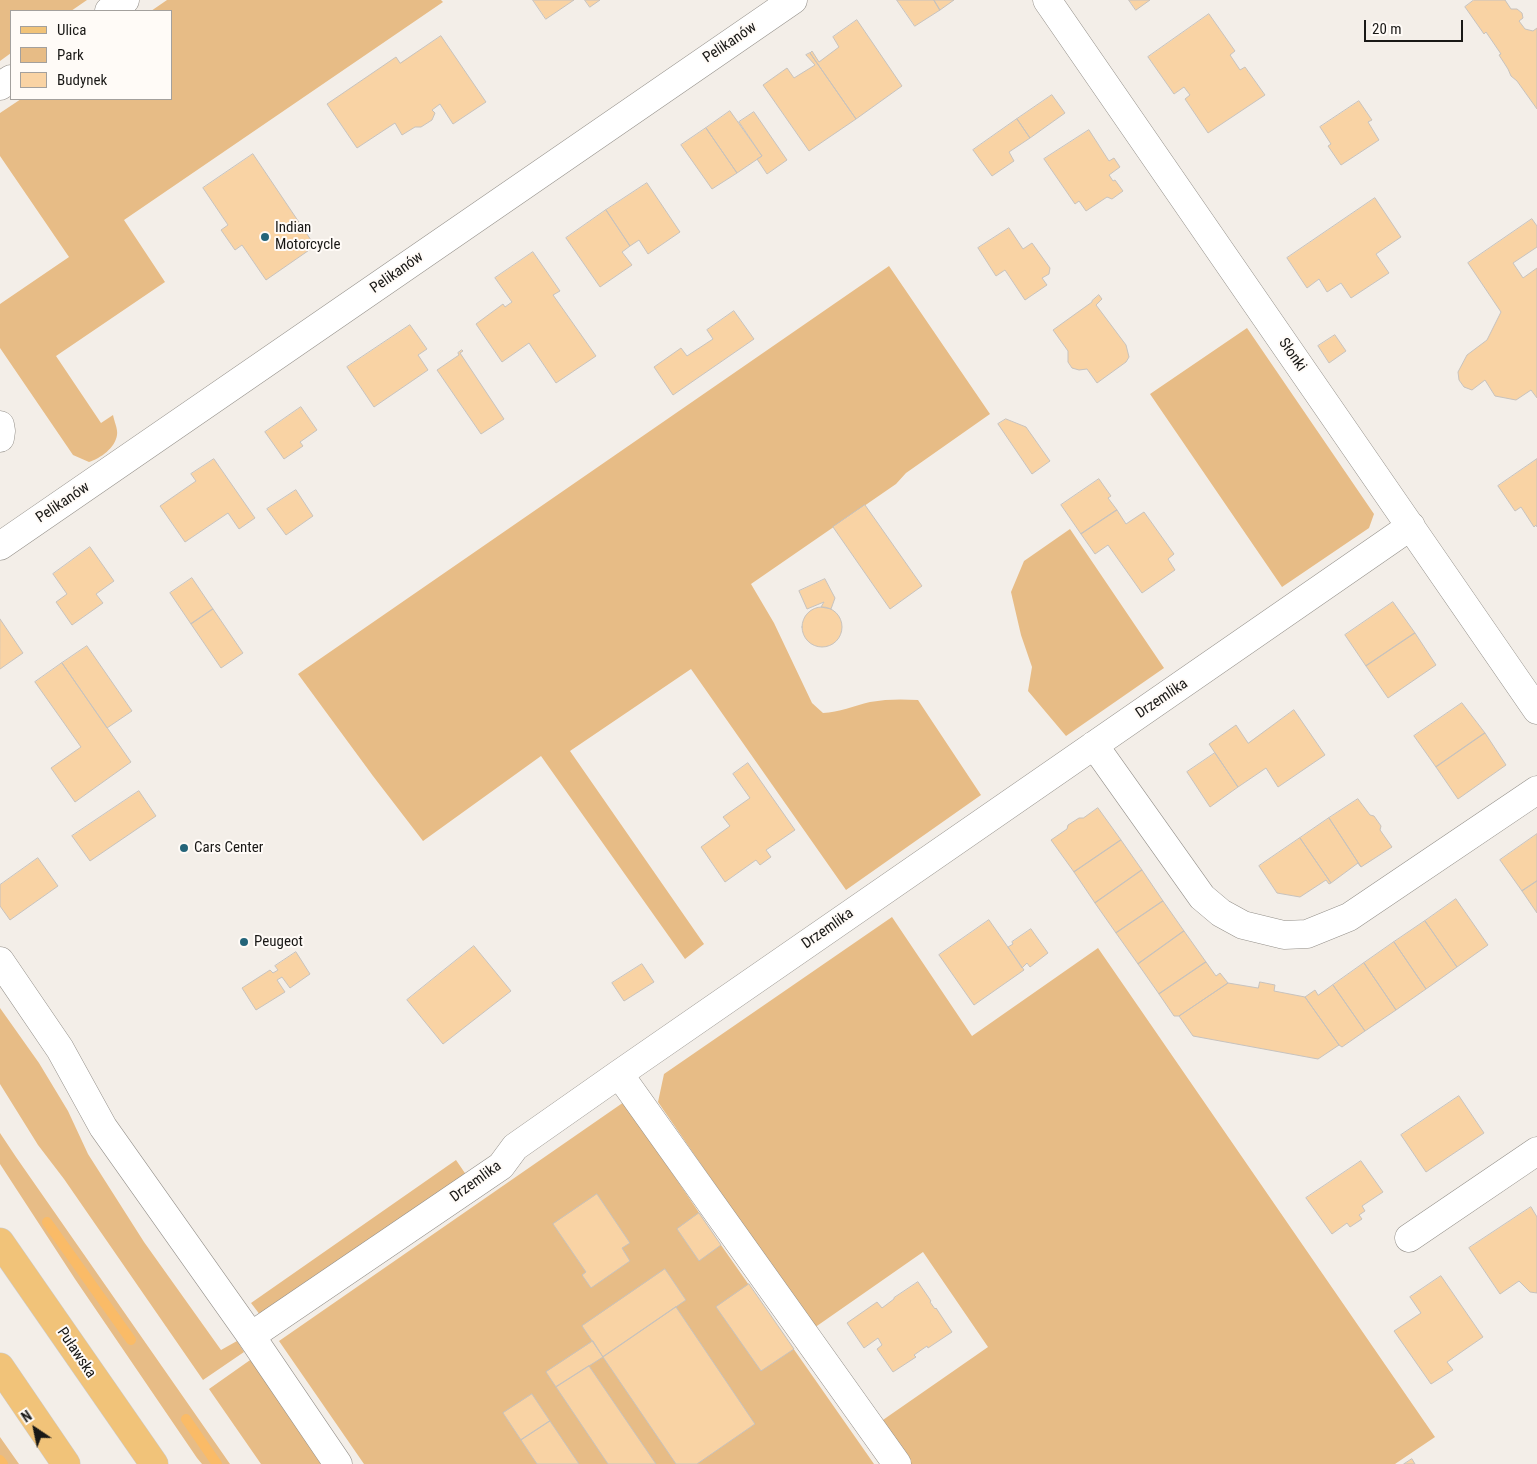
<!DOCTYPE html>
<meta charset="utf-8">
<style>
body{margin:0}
#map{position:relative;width:1537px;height:1464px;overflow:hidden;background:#f3eee8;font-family:"Roboto Condensed",sans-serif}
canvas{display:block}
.legend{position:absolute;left:10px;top:10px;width:162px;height:90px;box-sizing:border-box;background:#fffbf7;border:1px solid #a3a09d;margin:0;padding:6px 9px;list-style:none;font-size:15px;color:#191816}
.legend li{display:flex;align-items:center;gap:10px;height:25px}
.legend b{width:25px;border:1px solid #a3a09d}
.north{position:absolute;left:10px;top:1404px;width:50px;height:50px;-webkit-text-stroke:4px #fffbf7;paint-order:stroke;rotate:326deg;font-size:14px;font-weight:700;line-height:20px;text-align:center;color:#191816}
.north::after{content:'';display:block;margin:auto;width:18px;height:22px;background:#191816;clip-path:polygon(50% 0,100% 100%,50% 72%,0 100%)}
.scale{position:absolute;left:1364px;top:20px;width:99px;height:22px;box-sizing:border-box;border:2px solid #191816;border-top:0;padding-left:6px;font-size:15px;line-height:18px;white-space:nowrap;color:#191816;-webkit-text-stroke:4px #fffbf7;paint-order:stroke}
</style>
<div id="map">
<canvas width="1537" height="1464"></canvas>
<ul class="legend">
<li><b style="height:6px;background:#f1c379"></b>Ulica</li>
<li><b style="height:14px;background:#e7bc86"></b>Park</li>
<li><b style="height:14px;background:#f9d3a4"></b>Budynek</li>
</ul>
<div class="north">N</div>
<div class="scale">20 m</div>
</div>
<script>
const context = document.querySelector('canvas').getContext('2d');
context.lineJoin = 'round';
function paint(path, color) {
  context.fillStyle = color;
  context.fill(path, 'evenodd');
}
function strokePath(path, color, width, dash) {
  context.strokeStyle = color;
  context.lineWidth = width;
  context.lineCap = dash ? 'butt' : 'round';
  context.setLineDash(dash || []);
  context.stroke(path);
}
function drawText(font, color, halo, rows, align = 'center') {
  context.font = font + ' "Roboto Condensed",sans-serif';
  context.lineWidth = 4;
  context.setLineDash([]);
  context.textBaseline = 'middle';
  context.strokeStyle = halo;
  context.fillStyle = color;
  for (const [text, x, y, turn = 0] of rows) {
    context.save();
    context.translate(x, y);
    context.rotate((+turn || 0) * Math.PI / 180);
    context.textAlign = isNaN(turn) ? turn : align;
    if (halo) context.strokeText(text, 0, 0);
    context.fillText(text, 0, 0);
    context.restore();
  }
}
paint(new Path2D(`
 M 0,0 L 87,0 L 71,11 L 11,11 L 11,53 L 0,61 Z
 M 167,0 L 441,0 L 443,2 L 124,220 L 165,282 L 56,356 L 101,423 L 113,415 C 114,421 118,429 117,435 C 115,448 101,458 89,462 L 73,455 L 0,348 L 0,304 L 69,257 L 0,156 L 0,113 L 21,99 L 171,99 L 171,11 L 151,11 Z
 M 889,266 L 990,414 L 906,473 L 896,484 L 751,584 L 774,623 L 812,703 L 823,713 C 839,712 854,706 870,702 C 886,699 902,699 918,700 L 981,795 L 846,890 L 691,669 L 570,751 L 704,944 L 685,959 L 541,756 L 423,841 L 373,776 L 298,674 Z
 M 1247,328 L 1374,514 L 1369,528 L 1282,587 L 1150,394 Z
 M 1070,529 L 1164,668 L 1066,736 L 1028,691 L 1032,667 L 1021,635 L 1011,592 L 1024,561 Z
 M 892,917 L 972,1036 L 1098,948 L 1435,1437 L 1395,1464 L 909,1464 L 880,1422 L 988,1347 L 923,1252 L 814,1328 L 658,1102 L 664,1074 Z
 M 0,1008 L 39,1063 L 68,1111 L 88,1154 L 144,1242 L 221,1350 L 237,1341 L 244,1352 L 203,1380 L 64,1179 L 38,1145 L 0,1084 Z
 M 624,1102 L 721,1245 L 874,1464 L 364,1464 L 279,1341 Z
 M 0,1133 L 16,1157 L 230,1464 L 202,1464 L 197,1458 L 75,1279 L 0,1164 Z
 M 456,1160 L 469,1179 L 264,1320 L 251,1303 Z
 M 253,1358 L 326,1464 L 261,1464 L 209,1389 Z
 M 0,1437 L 19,1464 L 0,1464 Z`), '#e7bc86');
strokePath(new Path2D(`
 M 47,1222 L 131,1340
 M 186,1419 L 217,1464
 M 0,1460 L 3,1464`), '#fabb67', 10);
const building = new Path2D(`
 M 533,0 L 574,0 L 546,19 Z
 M 585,0 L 600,0 L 590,7 Z
 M 897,0 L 934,0 L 940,10 L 915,26 Z
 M 934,0 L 954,0 L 940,10 Z
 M 1129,0 L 1150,0 L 1136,10 Z
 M 1474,0 L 1505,0 L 1511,9 L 1517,9 L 1522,13 L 1523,18 L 1519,21 L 1525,29 L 1533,31 L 1537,28 L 1537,109 L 1517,81 L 1511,76 L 1508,69 L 1499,55 L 1501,54 L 1486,32 L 1484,34 L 1465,7 Z
 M 1209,14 L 1235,51 L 1230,55 L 1240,70 L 1245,67 L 1265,95 L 1208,133 L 1185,99 L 1190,95 L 1184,87 L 1174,94 L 1148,57 Z
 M 857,20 L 902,86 L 856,119 L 810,53 L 812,51 L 819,62 L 839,47 L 833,37 Z
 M 441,36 L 486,102 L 453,124 L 440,104 L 432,110 L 435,113 L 432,120 L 421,127 L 415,127 L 402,135 L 395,123 L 357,148 L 327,104 L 396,57 L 400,63 Z
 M 810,53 L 856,119 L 809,151 L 763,85 L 787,68 L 794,78 L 815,65 L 806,55 Z
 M 1052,95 L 1065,113 L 1030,138 L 1017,119 Z
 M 1359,101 L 1372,120 L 1368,122 L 1379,140 L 1341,165 L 1328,146 L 1331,144 L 1320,127 Z
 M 730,111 L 762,156 L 737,173 L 706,128 Z
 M 754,112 L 787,160 L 767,174 L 757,159 L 762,156 L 739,122 Z
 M 1017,119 L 1030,138 L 1009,152 L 1014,161 L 992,176 L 973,150 Z
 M 706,128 L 737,173 L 712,189 L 681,145 Z
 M 1089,130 L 1109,161 L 1114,158 L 1120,167 L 1109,175 L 1113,181 L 1115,180 L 1123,191 L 1112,199 L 1107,197 L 1086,211 L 1079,201 L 1075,204 L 1044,159 Z
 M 253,154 L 315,246 L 266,280 L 242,245 L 235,250 L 221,230 L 228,225 L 203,188 Z
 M 647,183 L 680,232 L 648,254 L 639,240 L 630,246 L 606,210 Z
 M 1375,198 L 1401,237 L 1376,254 L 1389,273 L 1351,298 L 1341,283 L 1327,292 L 1319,279 L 1307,288 L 1287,258 Z
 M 606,210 L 630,246 L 622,252 L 632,265 L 600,287 L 566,238 Z
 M 1532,219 L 1537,226 L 1537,247 L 1513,263 L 1523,278 L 1537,268 L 1537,398 L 1531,390 L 1516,400 L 1495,396 L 1485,380 L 1472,390 L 1464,387 L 1459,380 L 1458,372 L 1467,355 L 1487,340 L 1501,312 L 1468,263 Z
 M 1009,228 L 1023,249 L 1032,243 L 1050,268 L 1049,274 L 1042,278 L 1047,285 L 1025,300 L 1005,270 L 996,276 L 978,248 Z
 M 533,252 L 560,291 L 553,295 L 596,356 L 556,383 L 529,343 L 502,362 L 476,324 L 503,304 L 505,307 L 512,302 L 495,278 Z
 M 1099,295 L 1102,299 L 1096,305 L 1126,345 L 1129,357 L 1126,362 L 1097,383 L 1087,369 L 1079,370 L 1072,368 L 1068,362 L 1068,351 L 1053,330 L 1092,302 L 1092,301 Z
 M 734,311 L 754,339 L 673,395 L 654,367 L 681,348 L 687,356 L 713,339 L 707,330 Z
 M 410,325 L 427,349 L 418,355 L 428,370 L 374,407 L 347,367 Z
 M 1335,335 L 1346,351 L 1329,363 L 1318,346 Z
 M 462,350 L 463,351 L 460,353 L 504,419 L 481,434 L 437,370 L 459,355 L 458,353 Z
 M 301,407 L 317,430 L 300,442 L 303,446 L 284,459 L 265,432 Z
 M 1006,419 L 1026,427 L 1050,461 L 1032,474 L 998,424 Z
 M 214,459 L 255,518 L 239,529 L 228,513 L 185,542 L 160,506 L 196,481 L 191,474 Z
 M 1537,459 L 1537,527 L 1536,525 L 1534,527 L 1521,507 L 1515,511 L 1498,486 Z
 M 1099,479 L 1111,496 L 1108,498 L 1117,510 L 1081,534 L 1061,505 Z
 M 296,490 L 313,516 L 286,535 L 267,509 Z
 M 865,505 L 922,586 L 890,609 L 833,527 Z
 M 1117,510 L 1126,524 L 1144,512 L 1174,554 L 1168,559 L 1175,570 L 1142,593 L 1108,545 L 1095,554 L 1081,534 Z
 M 90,547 L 114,581 L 96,594 L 103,603 L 72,625 L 56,602 L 67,594 L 53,574 Z
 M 192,578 L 213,609 L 191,624 L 170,593 Z
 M 825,579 L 835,598 L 831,609 L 821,607 L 824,602 L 807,609 L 799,591 Z
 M 1393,602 L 1415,633 L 1366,666 L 1345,635 Z
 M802 627a20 20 0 1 1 40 0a20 20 0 1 1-40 0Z
 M 213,609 L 243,653 L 221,668 L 191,624 Z
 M 0,619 L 23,653 L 0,669 Z
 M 1415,633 L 1436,665 L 1388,698 L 1366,666 Z
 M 87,646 L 132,711 L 107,728 L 62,663 Z
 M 62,663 L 131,762 L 75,802 L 51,768 L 81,747 L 35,682 Z
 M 1462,703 L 1485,733 L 1436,767 L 1414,736 Z
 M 1294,710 L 1325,755 L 1278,787 L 1266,768 L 1238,787 L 1209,744 L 1236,725 L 1248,743 Z
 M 1485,733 L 1506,765 L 1458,799 L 1436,767 Z
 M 1215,753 L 1238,787 L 1210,807 L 1187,772 Z
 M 748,763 L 795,830 L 766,850 L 771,857 L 760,865 L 756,860 L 725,882 L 701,847 L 730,826 L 723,817 L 750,798 L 733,774 Z
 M 139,791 L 156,816 L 90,861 L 72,836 Z
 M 1358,799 L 1370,815 L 1374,816 L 1381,826 L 1380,830 L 1392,847 L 1361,867 L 1329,818 Z
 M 1098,808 L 1121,840 L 1074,872 L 1051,840 L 1067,829 L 1068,825 L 1079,818 L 1083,818 Z
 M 1329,818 L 1361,867 L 1358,863 L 1331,883 L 1300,838 Z
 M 1537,834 L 1537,881 L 1522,891 L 1500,860 Z
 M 1300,838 L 1331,883 L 1329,884 L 1326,880 L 1300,897 L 1277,893 L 1259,866 Z
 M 1121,840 L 1142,870 L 1095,903 L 1074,872 Z
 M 38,858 L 58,886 L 10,920 L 0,906 L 0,885 Z
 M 1142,870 L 1163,901 L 1116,933 L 1095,903 Z
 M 1537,881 L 1537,913 L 1522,891 Z
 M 1456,899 L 1488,945 L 1457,967 L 1425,921 Z
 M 1163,901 L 1184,931 L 1138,964 L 1116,933 Z
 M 989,920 L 1024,970 L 974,1005 L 939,955 Z
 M 1425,921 L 1457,967 L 1426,989 L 1394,942 Z
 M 1031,929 L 1048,953 L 1030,967 L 1027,963 L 1022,968 L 1008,947 L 1013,944 L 1012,942 Z
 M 1184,931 L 1206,962 L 1159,994 L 1138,964 Z
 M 1394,942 L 1426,989 L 1396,1010 L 1364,963 Z
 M 474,946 L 511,991 L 443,1044 L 407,1000 Z
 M 296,952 L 310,974 L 290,988 L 282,977 L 277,980 L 285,992 L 256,1010 L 242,988 L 270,970 L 273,973 L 278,970 L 275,966 Z
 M 1206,962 L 1216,976 L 1220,973 L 1228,983 L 1179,1016 L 1174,1016 L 1159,994 Z
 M 1364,963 L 1396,1010 L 1365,1031 L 1333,985 Z
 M 642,964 L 654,982 L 624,1001 L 612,983 Z
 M 1260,982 L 1275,985 L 1274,991 L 1305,997 L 1339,1045 L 1318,1059 L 1193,1036 L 1179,1016 L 1228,983 L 1258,988 Z
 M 1333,985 L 1365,1031 L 1342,1047 L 1339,1045 L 1305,997 L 1315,990 L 1318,995 Z
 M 1459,1096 L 1484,1133 L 1426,1172 L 1401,1135 Z
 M 1361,1161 L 1383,1192 L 1362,1206 L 1365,1211 L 1359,1215 L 1362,1219 L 1350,1227 L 1347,1223 L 1332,1234 L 1306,1198 Z
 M 597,1194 L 630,1243 L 622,1248 L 630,1261 L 591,1288 L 582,1275 L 586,1272 L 553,1224 Z
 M 1531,1207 L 1537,1217 L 1537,1293 L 1530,1292 L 1519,1281 L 1500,1294 L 1469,1248 Z
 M 699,1213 L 721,1245 L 699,1261 L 677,1229 Z
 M 665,1269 L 686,1300 L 603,1357 L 582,1326 Z
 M 1441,1276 L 1483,1337 L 1447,1362 L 1453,1370 L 1431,1384 L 1394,1331 L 1421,1313 L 1410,1297 Z
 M 918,1282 L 931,1301 L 930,1302 L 935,1309 L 936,1308 L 952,1332 L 928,1348 L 927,1346 L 914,1355 L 916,1357 L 893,1372 L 877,1349 L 882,1345 L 878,1338 L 864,1348 L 847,1323 L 877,1302 L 882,1308 L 894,1299 L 894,1298 Z
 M 749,1284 L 794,1349 L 761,1371 L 716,1307 Z
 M 676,1307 L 755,1424 L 697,1464 L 676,1464 L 603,1357 Z
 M 593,1341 L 603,1357 L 556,1387 L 546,1372 Z
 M 589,1366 L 656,1464 L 608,1464 L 556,1387 Z
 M 532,1394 L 550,1421 L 521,1440 L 503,1413 Z
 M 550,1421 L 579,1464 L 537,1464 L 521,1440 Z
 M 1412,1459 L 1415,1464 L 1404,1464 Z`);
paint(building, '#f9d3a4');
strokePath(building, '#c7c2bd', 1);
const minor = new Path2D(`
 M 1047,0 L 1537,710
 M 109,11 L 125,0
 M 0,86 L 11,79
 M 0,425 L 1,431 L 0,438
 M 0,546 C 265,365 528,181 793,0
 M 1094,745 L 1202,897 L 1221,913 L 1243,925 L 1284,935 L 1307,934 L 1349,917 L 1537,790
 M 0,961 L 60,1049 L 103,1127 L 251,1336 L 338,1464
 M 619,1074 L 897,1464
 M 1409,1238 L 1537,1151
 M 251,1336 L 501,1166 L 515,1147 L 619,1074 L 1411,526`);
const major = new Path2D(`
 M 0,1242 L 154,1464
 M 0,1367 L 66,1464`);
strokePath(minor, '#94908a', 29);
strokePath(major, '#ccc', 29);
strokePath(minor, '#fff', 28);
strokePath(major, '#f1c379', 28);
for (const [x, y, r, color] of [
 [265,237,5,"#246479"],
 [184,848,5,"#246479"],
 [244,942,5,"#246479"]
]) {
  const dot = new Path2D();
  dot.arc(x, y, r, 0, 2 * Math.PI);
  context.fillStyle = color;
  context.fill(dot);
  strokePath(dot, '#fffbf7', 2);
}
drawText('15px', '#191816', '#fffbf7', [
 ["Pelikanów",730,43,-34],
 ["Pelikanów",397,273,-35],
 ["Słonki",1292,355,55],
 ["Pelikanów",63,503,-34],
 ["Drzemlika",1162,699,-34],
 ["Drzemlika",828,929,-35],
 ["Drzemlika",476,1182,-36],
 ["Puławska",76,1353,56]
]);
drawText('15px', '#191816', '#fffbf7', [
 ["Indian",275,228],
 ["Motorcycle",275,245],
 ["Cars Center",194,848],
 ["Peugeot",254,942]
], 'left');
</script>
